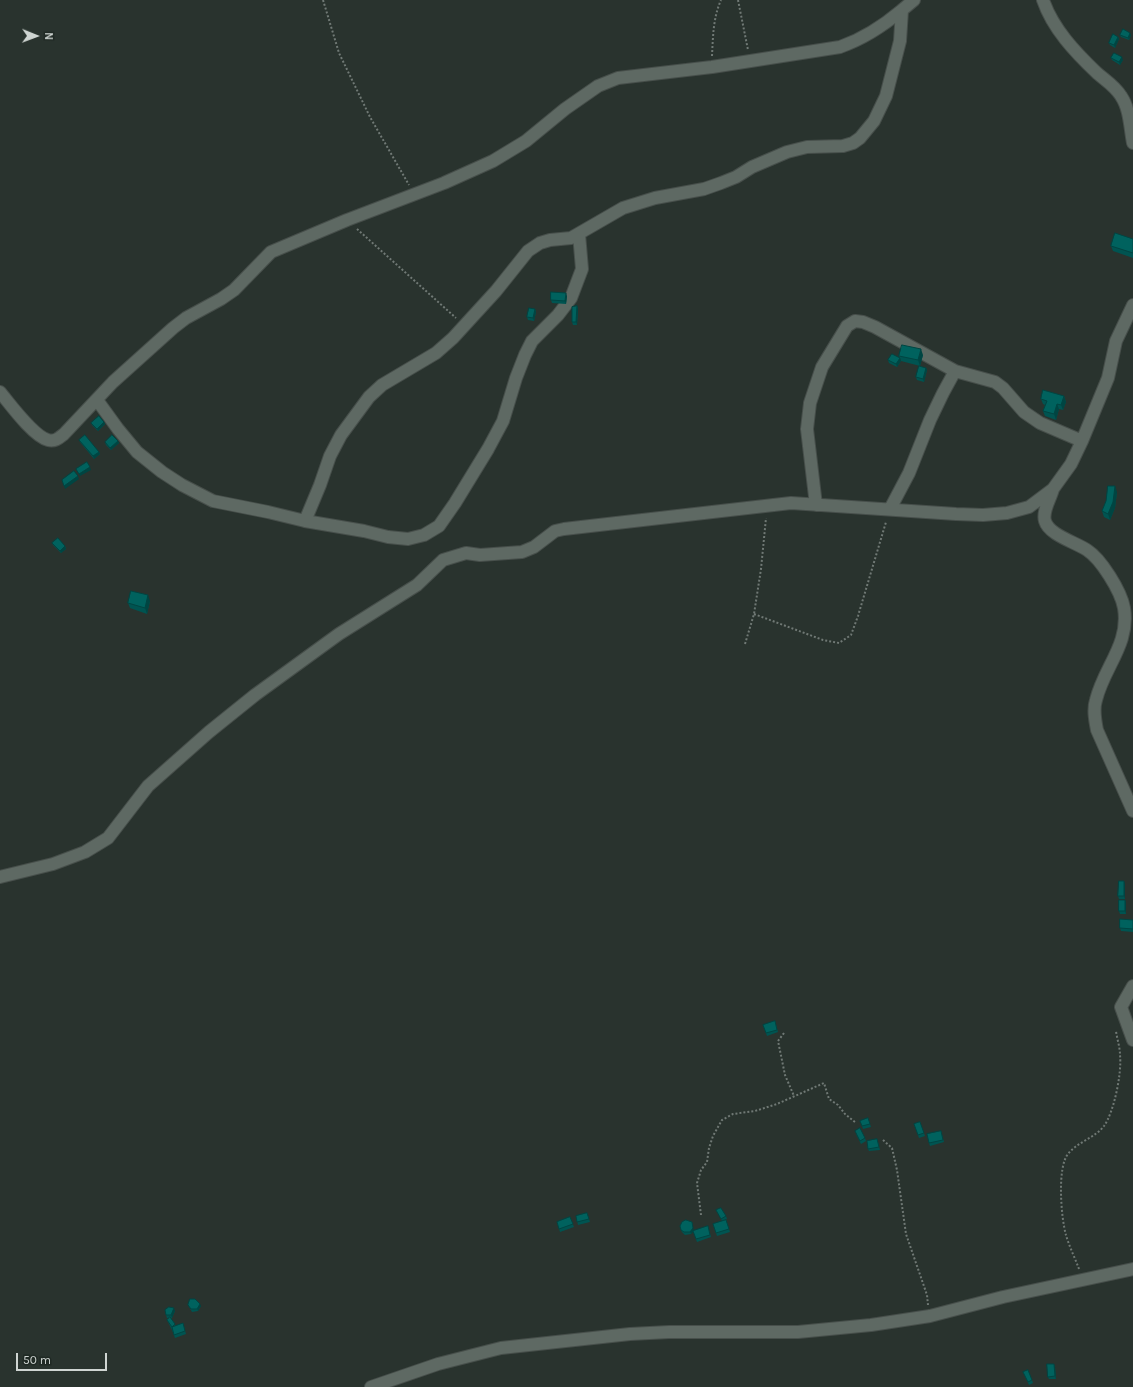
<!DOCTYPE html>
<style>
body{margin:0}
#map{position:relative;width:1133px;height:1387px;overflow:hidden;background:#29332e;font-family:Karla,sans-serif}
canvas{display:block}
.north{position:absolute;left:16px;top:16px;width:40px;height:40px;-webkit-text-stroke:3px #1f2924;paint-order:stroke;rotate:91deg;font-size:11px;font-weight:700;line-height:16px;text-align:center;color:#cfd5d2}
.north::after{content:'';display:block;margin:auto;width:14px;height:18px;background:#cfd5d2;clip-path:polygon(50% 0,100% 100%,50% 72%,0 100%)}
.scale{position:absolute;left:16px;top:1353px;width:91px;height:18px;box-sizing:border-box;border:2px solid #cfd5d2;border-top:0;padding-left:5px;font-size:12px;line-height:14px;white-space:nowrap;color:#cfd5d2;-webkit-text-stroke:3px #1f2924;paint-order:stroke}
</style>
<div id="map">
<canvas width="1133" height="1387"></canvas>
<div class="north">N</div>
<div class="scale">50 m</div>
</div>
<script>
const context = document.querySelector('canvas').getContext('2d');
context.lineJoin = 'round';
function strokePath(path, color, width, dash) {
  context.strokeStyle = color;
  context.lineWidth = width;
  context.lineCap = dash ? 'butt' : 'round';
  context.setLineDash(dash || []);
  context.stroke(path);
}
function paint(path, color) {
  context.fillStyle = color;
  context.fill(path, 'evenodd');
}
const minor = new Path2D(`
 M 1043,0 C 1053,29 1075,52 1097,73 C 1105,80 1115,86 1121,96 C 1130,109 1130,128 1133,143
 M 0,392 C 10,404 33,436 48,440 C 55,442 59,438 64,434 L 113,382 L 173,328 L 186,318 L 221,299 L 234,290 L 271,252 L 347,220 L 444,183 L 493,161 L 526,141 L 565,109 L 598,86 L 618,78 L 712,67 L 840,47 C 863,39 883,26 902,10
 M 97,400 L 118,429 L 137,452 L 162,472 L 182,485 L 213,501 L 268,512 L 305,521 L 364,531 L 388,537 L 408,539 L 424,535 L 439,526 L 455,503 L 488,449 L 503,421 L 516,378 L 525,355 L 532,341 L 558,315 L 571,298 L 582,269 L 579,234
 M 1053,489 C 1051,498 1042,511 1045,521 C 1049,535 1075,542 1087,550 C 1101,559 1121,591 1124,608 C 1130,644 1104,667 1096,700 C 1093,709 1095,720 1097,730 L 1133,811
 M 816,505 L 807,429 L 810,403 L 822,367 L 847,326 L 855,321 L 863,322 L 875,327 L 955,371 L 995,382 L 1003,388 L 1024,412 L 1040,423 L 1082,441
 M 890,509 L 909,473 L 930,420 L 943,393 L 955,371
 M 305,521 L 320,485 L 330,456 L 341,435 L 369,397 L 382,385 L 436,353 L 453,338 L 496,291 L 528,251 L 540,243 L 550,240 L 571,238 L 623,208 L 655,198 L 704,189 L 721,183 L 736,177 L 752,167 L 787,152 L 807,147 L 843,146 L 853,143 L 860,138 L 874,121 L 886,96 L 900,41 L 902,10 L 914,0
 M 0,877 L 53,864 L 85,852 L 108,838 L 148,786 L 209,732 L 255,695 L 339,634 L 417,585 L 443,560 L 466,553 L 480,555 L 522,552 L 534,547 L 555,531 L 564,529 L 791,503 L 956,514 L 983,515 L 1007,513 L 1029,507 L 1053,489 L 1071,464 L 1082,441 L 1108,378 L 1116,341 L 1133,305
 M 1133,986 L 1121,1007 L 1133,1040
 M 371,1387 L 438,1364 L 501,1348 L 630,1334 L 669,1332 L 798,1332 L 871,1325 L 930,1316 L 1003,1297 L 1133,1269`);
strokePath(minor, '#474f4b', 14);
strokePath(new Path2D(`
 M 323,0 L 339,53 L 370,117 L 409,185
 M 738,0 L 748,50
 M 712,56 C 713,37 713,18 721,0
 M 357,229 L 456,318
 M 754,614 L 823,640 L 839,643 L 851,635 L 858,616 L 886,522
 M 745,644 L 754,614 L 761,569 L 766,518
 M 784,1033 L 778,1041 L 785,1075 L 794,1096
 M 883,1140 L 892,1148 L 897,1170 L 906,1234 L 927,1295 L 928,1305
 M 701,1215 L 697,1183 L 701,1170 L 707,1162 L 709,1148 L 713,1136 L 722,1120 L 733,1114 L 755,1111 L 777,1104 L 824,1083 L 829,1099 L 838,1105 L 845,1114 L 855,1122
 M 1079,1269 C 1075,1258 1069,1246 1066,1235 C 1061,1218 1057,1167 1068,1154 C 1077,1142 1095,1138 1104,1126 C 1114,1112 1122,1073 1120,1055 C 1120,1047 1117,1039 1116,1031`), '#707975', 2, [2, 2]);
strokePath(minor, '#5e6963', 12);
paint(new Path2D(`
 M 1120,35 L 1131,35 L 1129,40 L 1121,37 Z
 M 1118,37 L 1119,39 L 1115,48 L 1110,45 L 1109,43 Z
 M 1111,58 L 1123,60 L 1120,65 L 1112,60 Z
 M 1133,239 L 1133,258 L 1113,251 L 1111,246 Z
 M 567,296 L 566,304 L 552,303 L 551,300 Z
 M 577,306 L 578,309 L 577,325 L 573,325 L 572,322 Z
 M 535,309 L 536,312 L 534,321 L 528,320 L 527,317 Z
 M 923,355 L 920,366 L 901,361 L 899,356 Z
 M 888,360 L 901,361 L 897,367 L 889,363 Z
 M 926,368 L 927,370 L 924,382 L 917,380 L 916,377 Z
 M 1064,396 L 1066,402 L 1063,410 L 1059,409 L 1056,420 L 1045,416 L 1043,411 L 1045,405 L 1043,404 L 1041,399 Z
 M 104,422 L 105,424 L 98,431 L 92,425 L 91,423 Z
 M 79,440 L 99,452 L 100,454 L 94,459 L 80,442 Z
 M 118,441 L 119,443 L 111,450 L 106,445 L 105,442 Z
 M 1117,492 L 1115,508 L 1110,520 L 1104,517 L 1102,511 Z
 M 52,543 L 65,546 L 66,549 L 61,553 L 53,545 Z
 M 150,601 L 147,614 L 130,608 L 128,603 Z
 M 1125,884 L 1125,899 L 1119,899 L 1118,896 Z
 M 1125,900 L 1126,903 L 1126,914 L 1120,914 L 1119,911 Z
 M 1133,920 L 1133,932 L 1121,931 L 1120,928 Z
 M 775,1021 L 778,1032 L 767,1036 L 763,1025 Z
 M 868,1118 L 871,1127 L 863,1129 L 860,1121 Z
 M 920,1122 L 925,1136 L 919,1138 L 914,1124 Z
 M 941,1131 L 944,1142 L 930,1146 L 929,1143 Z
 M 856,1134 L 865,1138 L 866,1141 L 861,1144 Z
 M 877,1139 L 880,1150 L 869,1151 L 868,1149 Z
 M 716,1210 L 726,1216 L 727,1219 L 725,1220 L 726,1220 L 730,1232 L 717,1236 L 713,1224 L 722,1221 Z
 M 587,1213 L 590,1222 L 578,1225 L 576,1216 Z
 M 570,1217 L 574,1227 L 560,1232 L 557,1222 Z
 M 693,1225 L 693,1231 L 708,1226 L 711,1237 L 697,1242 L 693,1231 L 691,1234 L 685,1235 L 682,1232 L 681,1230 Z
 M 188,1305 L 201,1306 L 198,1311 L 192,1312 Z
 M 175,1311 L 172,1318 L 171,1318 L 175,1326 L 183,1323 L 186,1334 L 175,1338 L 172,1330 L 167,1320 L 170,1318 L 167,1318 L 166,1315 Z
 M 1055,1367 L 1056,1379 L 1049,1379 L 1048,1377 Z
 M 1023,1372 L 1032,1380 L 1033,1383 L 1029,1385 Z`), '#005451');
paint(new Path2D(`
 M 1130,33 L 1131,35 L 1129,40 L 1128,38 Z
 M 1118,37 L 1119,39 L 1115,48 L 1114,45 Z
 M 1122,57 L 1123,60 L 1120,65 L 1119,62 Z
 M 566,293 L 567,296 L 566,304 L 565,301 Z
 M 577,306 L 578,309 L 577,325 L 576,322 Z
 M 535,309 L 536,312 L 534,321 L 533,318 Z
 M 921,349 L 923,355 L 920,366 L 918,360 Z
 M 900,358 L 901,361 L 897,367 L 896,364 Z
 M 926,368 L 927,370 L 924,382 L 923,379 Z
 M 1064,396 L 1066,402 L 1063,410 L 1061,405 Z
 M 1057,404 L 1059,409 L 1056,420 L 1054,414 Z
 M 104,422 L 105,424 L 98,431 L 97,429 Z
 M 118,441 L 119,443 L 111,450 L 110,448 Z
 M 99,452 L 100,454 L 94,459 L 93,456 Z
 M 90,467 L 91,470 L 80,476 L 79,474 Z
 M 78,476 L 79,479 L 65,489 L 64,486 Z
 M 1115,486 L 1117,492 L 1115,508 L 1110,520 L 1108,514 Z
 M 65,546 L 66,549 L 61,553 L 60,551 Z
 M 148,595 L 150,601 L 147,614 L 145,608 Z
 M 1124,881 L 1125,884 L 1125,899 L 1124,896 Z
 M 1125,900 L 1126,903 L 1126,914 L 1125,911 Z
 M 692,1222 L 694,1231 L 691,1234 L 690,1232 Z
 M 200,1304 L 201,1306 L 198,1311 L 197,1309 Z
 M 174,1308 L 175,1311 L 172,1318 L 171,1315 Z
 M 1054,1364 L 1055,1367 L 1056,1379 L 1055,1376 Z`), '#004542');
const building = new Path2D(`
 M 1123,29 L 1130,33 L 1128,38 L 1120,35 Z
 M 1113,34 L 1118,37 L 1114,45 L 1109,43 Z
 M 1114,53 L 1122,57 L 1119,62 L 1111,58 Z
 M 1115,233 L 1133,239 L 1133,253 L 1111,246 Z
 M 551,292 L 566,293 L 565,301 L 551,300 Z
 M 577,306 L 576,322 L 572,322 L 572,307 Z
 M 529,308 L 535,309 L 533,318 L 527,317 Z
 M 902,345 L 921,349 L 918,360 L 899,356 Z
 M 892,354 L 900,358 L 896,364 L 888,360 Z
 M 919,366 L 926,368 L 923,379 L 916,377 Z
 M 1043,390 L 1064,396 L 1061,405 L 1057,404 L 1054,414 L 1043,411 L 1047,401 L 1041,399 Z
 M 99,416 L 104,422 L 97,429 L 91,423 Z
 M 85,435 L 99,452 L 93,456 L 79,440 Z
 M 112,435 L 118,441 L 110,448 L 105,442 Z
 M 87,462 L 90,467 L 79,474 L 76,469 Z
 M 74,471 L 78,476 L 64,486 L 62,480 Z
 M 1108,486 L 1115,486 L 1113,502 L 1108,514 L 1102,511 L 1106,501 Z
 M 58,538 L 65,546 L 60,551 L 52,543 Z
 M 131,591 L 148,595 L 145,608 L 128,603 Z
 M 1119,881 L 1124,881 L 1124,896 L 1118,896 Z
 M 1119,900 L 1125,900 L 1125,911 L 1119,911 Z
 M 1120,919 L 1133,920 L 1133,929 L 1120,928 Z
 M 775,1021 L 777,1030 L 766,1033 L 763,1025 Z
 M 868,1118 L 870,1124 L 862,1126 L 860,1121 Z
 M 920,1122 L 924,1133 L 918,1135 L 914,1124 Z
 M 860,1128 L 865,1138 L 860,1141 L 855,1131 Z
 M 941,1131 L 943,1140 L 929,1143 L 927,1134 Z
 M 877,1139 L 879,1147 L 868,1149 L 867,1141 Z
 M 721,1208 L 726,1216 L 721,1219 L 716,1210 Z
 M 587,1213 L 589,1219 L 577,1222 L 576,1216 Z
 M 570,1217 L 573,1224 L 559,1229 L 557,1222 Z
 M 686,1220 L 692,1222 L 693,1228 L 690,1232 L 684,1232 L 681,1230 L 680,1226 L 682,1222 Z
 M 726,1220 L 729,1229 L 716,1233 L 713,1224 Z
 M 708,1226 L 710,1235 L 696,1239 L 693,1231 Z
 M 190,1299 L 195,1299 L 200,1304 L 197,1309 L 191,1309 L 188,1305 Z
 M 169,1307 L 174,1308 L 171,1315 L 166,1315 L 165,1310 Z
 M 170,1317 L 175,1324 L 172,1327 L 183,1323 L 185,1331 L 174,1335 L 172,1327 L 167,1320 Z
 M 1047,1364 L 1054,1364 L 1055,1376 L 1048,1377 Z
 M 1028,1370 L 1032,1380 L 1028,1382 L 1023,1372 Z`);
paint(building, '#00625e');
strokePath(building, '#004542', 1);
</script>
